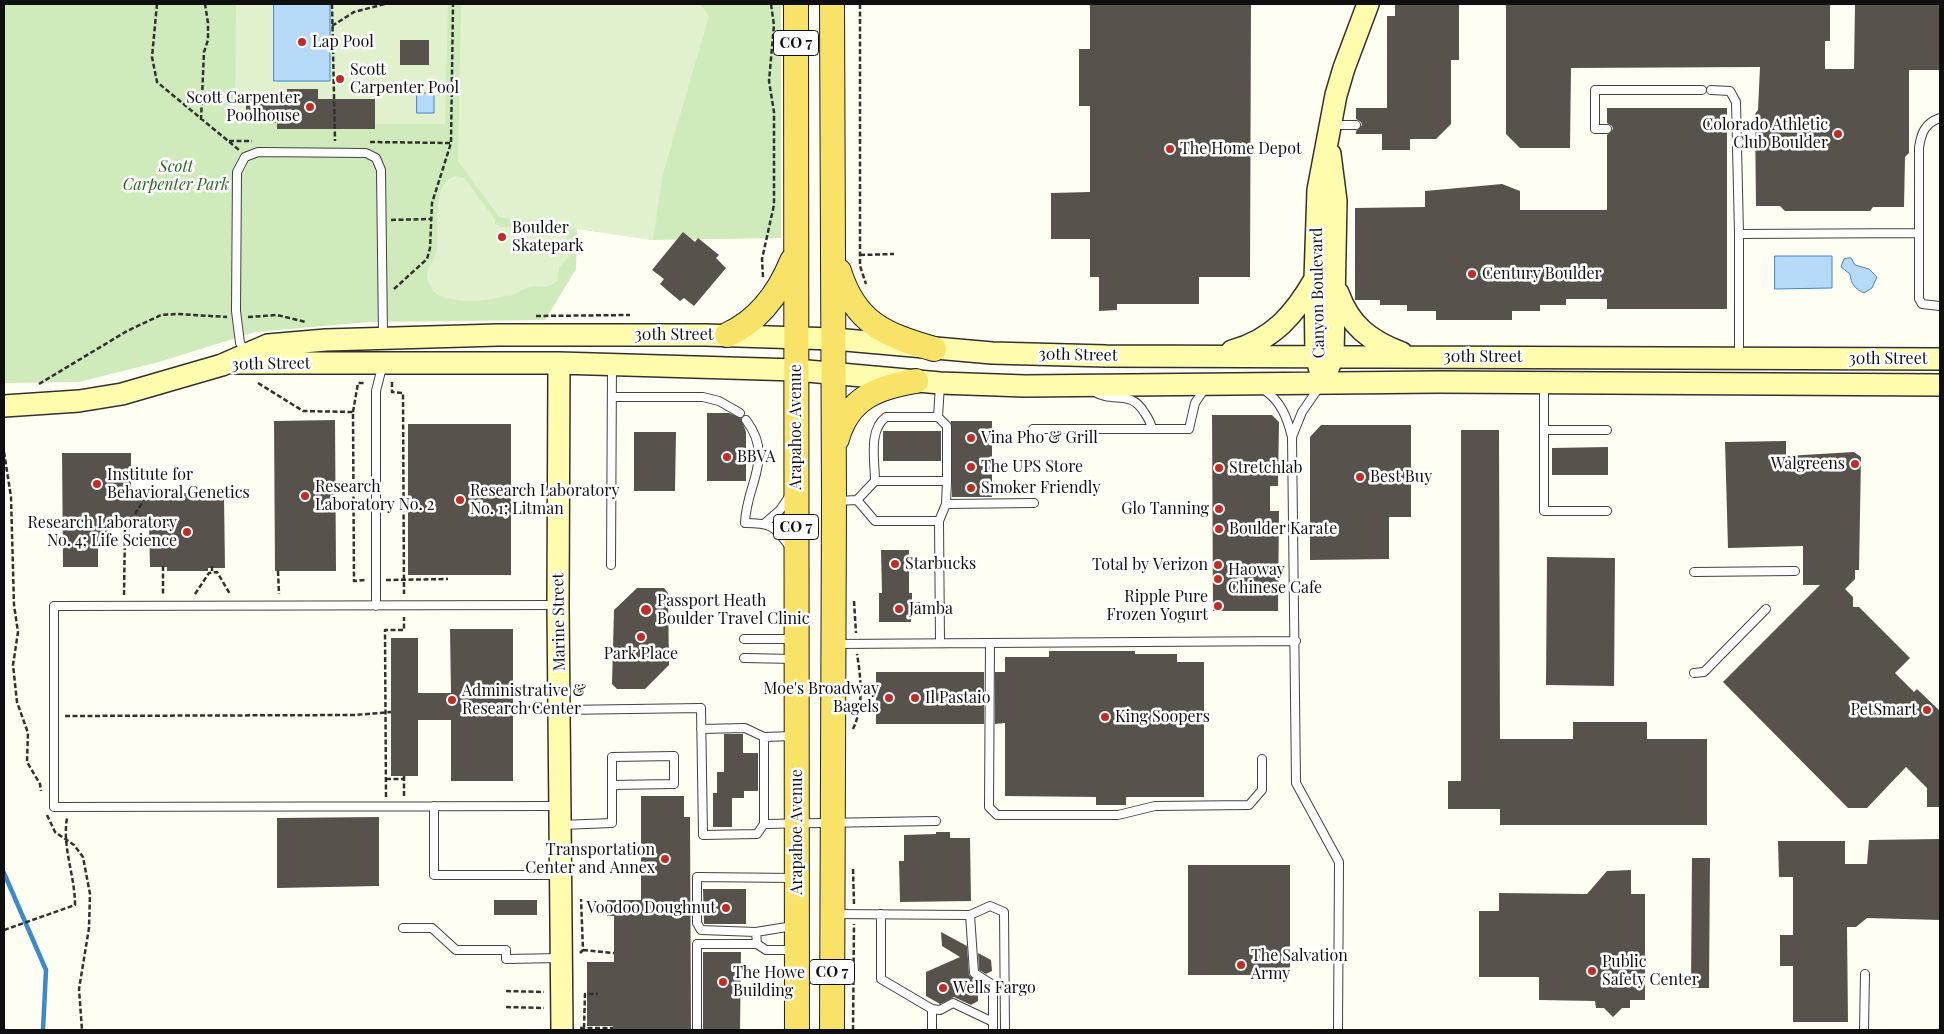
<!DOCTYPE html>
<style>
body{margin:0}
#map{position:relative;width:1944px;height:1034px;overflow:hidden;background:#fffef2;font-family:"Playfair Display",serif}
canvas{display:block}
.frame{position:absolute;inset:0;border:5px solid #0f0f0f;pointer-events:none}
</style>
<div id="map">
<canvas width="1944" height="1034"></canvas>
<div class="frame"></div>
</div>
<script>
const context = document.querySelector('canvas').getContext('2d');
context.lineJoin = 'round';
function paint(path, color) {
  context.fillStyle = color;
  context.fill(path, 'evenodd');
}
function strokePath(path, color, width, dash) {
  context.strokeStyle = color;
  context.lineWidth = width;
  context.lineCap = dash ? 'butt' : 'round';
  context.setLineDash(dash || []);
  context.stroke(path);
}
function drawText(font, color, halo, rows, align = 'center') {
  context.font = font + ' "Playfair Display",serif';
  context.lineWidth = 5;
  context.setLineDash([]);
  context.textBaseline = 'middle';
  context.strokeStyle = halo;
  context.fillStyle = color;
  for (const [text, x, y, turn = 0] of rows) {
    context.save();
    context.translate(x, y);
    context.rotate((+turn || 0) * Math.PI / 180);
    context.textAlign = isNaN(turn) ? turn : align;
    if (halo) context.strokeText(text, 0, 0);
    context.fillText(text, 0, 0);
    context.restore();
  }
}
paint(new Path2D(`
 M 4,4 L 781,4 L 781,238 L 653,240 L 577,229 L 576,269 L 545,320 L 370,322 L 255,332 L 159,362 L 79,382 L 4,383 Z`), '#cfeabb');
paint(new Path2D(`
 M 236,4 L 448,4 L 445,124 L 376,124 L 375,129 L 277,129 L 277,123 L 235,122 Z
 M 461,4 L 700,4 L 709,16 L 663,174 L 653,240 L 499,217 L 458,161 Z
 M 457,176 L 464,178 L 495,219 L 495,224 L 501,227 L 532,226 L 546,234 L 565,235 L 569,243 L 569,257 L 559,267 L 558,280 C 548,291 541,284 529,287 C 522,289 517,294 511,296 C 503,294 500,298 493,299 C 479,302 447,302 437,294 C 432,290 428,284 427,278 C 426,267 435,260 437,250 C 440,229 430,180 457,176 Z`), '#e1f1cd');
const water = new Path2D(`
 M 274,4 L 330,4 L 330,81 L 274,81 Z
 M 417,93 L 434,93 L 434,113 L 417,113 Z
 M 1775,256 L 1832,256 L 1832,288 L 1775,289 Z
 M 1851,258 L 1855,265 L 1869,269 L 1877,277 L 1872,288 L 1864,293 C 1855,289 1851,284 1850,274 L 1841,267 L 1844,259 Z`);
paint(water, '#b6d9f7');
strokePath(water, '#3d88ce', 1);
strokePath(new Path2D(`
 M 4,873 L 46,970 L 43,1030`), '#3d88ce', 4.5);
paint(new Path2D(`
 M 1090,4 L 1251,4 L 1250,277 L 1199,277 L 1199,304 L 1117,304 L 1117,310 L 1099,311 L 1099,277 L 1090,277 L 1090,239 L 1051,239 L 1051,193 L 1090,192 L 1090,106 L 1079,106 L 1079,49 L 1090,49 Z
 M 1395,4 L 1459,4 L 1459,60 L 1451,60 L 1451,124 L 1436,139 L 1410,139 L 1410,150 L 1382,150 L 1382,134 L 1356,134 L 1356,131 L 1362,125 L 1361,122 L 1356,119 L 1356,108 L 1387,108 L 1387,16 L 1395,16 Z
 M 1506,4 L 1830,4 L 1830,41 L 1825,41 L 1825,69 L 1854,69 L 1855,4 L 1940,4 L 1940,70 L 1909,70 L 1909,153 L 1905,157 L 1904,207 L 1873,207 L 1870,211 L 1785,211 L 1780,206 L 1756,206 L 1755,114 L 1758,110 L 1760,67 L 1571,68 L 1570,148 L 1520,148 L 1506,134 Z
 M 400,40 L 429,40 L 429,65 L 400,65 Z
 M 287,89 L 318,89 L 318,99 L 375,99 L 375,129 L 277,129 L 277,123 L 257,122 L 257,116 L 246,116 L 246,97 L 260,97 L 262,101 L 287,101 Z
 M 1607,108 L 1727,108 L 1727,309 L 1607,309 L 1607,299 L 1566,299 L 1566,305 L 1540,305 L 1540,311 L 1512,311 L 1512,320 L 1436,320 L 1436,311 L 1407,311 L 1407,305 L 1380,305 L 1380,300 L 1355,300 L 1355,208 L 1425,207 L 1425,191 L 1502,184 L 1520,191 L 1520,210 L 1607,210 L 1607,135 L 1613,129 L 1612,126 L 1607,123 Z
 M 683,232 L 695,242 L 698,238 L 719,255 L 716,258 L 726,268 L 694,306 L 684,298 L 680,301 L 668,291 L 660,284 L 664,279 L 652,270 Z
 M 707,413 L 729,413 L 741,418 L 746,432 L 746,481 L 707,481 Z
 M 1212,415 L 1272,415 L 1279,422 L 1278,486 L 1270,486 L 1270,511 L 1279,511 L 1278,611 L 1213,611 Z
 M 335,420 L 336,571 L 275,571 L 274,421 Z
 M 951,421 L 992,421 L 992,497 L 952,497 Z
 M 408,424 L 511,424 L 511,575 L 408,575 Z
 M 1321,425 L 1411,425 L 1411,517 L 1389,517 L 1389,559 L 1310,560 L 1310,437 Z
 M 1461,430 L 1499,430 L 1500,739 L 1573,739 L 1573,722 L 1647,722 L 1647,739 L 1707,739 L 1707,825 L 1500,825 L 1500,809 L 1448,809 L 1448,781 L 1461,781 Z
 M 883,431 L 941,431 L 941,461 L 883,461 Z
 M 634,432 L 676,432 L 675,491 L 634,491 Z
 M 1786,441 L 1786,456 L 1854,452 L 1861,457 L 1859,570 L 1855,570 L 1855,579 L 1845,589 L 1853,597 L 1853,607 L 1859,607 L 1910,658 L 1895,673 L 1914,692 L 1917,689 L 1940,711 L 1940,807 L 1927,807 L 1927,788 L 1906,767 L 1867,808 L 1848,808 L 1723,682 L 1820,585 L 1803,585 L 1803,546 L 1728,548 L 1725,442 Z
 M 1608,447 L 1608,475 L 1552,475 L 1552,448 Z
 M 62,453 L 131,453 L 131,497 L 167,497 L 167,493 L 208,493 L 208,496 L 224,496 L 225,568 L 208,568 L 208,571 L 167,571 L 167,567 L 150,567 L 149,524 L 104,524 L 104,537 L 98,537 L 98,567 L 63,567 Z
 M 881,550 L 909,550 L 909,593 L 912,593 L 912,602 L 920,602 L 920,616 L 911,616 L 911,622 L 879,622 L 879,593 L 882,593 Z
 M 1547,557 L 1615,558 L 1614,686 L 1546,685 Z
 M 637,588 L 664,588 L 668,593 L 669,665 L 645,689 L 617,689 L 612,684 L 614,610 Z
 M 450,629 L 513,629 L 513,781 L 451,781 L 451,720 L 418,720 L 418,776 L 391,776 L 391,638 L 418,638 L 418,693 L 451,693 Z
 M 1049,651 L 1135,651 L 1135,654 L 1177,654 L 1177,662 L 1204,662 L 1204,797 L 1126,797 L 1126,805 L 1096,805 L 1096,797 L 1005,796 L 1005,723 L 995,724 L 995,672 L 1005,672 L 1005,657 L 1049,657 Z
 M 876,672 L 984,672 L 984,724 L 876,724 Z
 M 724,734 L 743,734 L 743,753 L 758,753 L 758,791 L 744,791 L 744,798 L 732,798 L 732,827 L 713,827 L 713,793 L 717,793 L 717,772 L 724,772 Z
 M 641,796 L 684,796 L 684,817 L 690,817 L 691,1030 L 613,1030 L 613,1026 L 587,1026 L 587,962 L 614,962 L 614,916 L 607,916 L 607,900 L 641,900 Z
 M 379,817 L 379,886 L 277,888 L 277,818 Z
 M 936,832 L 950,832 L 950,838 L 970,838 L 971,901 L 900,902 L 899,861 L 904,861 L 904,835 L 936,834 Z
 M 1940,839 L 1940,920 L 1867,918 L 1856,927 L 1847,927 L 1848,1022 L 1793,1022 L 1793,966 L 1780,966 L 1780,935 L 1793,935 L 1793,877 L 1779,877 L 1778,841 L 1845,841 L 1845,864 L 1867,864 L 1869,840 Z
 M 1692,858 L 1710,858 L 1709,988 L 1691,988 Z
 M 1188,865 L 1290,865 L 1290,975 L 1188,975 Z
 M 1631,870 L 1631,894 L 1645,894 L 1645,1000 L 1630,1000 L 1630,1008 L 1622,1008 L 1613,1017 L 1604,1008 L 1596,1008 L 1595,1001 L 1539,1000 L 1539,977 L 1479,977 L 1479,911 L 1499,911 L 1499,893 L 1587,894 L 1607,871 Z
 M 703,889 L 746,889 L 746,924 L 704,924 Z
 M 494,900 L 537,900 L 537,915 L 494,915 Z
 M 941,932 L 967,946 L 969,975 L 978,982 L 978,1001 L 971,1005 L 954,997 L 940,1004 L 926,996 L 926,972 L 960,957 L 942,946 Z
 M 703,952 L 741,952 L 740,1030 L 703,1030 Z
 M 978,953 L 991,960 L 992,971 L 986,974 L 979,970 Z`), '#58524c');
const lane = new Path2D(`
 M 1711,90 L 1730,91 L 1736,102 L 1739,234
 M 1940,118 C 1925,123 1921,133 1919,148 L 1919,299 L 1922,304 L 1940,306
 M 1331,125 L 1356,125
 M 1607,129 L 1595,129 L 1595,90 L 1702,90
 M 246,352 L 240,343 L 236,311 L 237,172 L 245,157 L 258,152 L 366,153 L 376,158 L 381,170 L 383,336
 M 1739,358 L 1739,234 L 1919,233
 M 1544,383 L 1544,511 L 1607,511
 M 1320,386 L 1302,412 L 1292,437 L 1296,783 L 1339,862 L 1338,1030
 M 1263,389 C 1281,401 1287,417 1292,437
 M 1093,391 C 1113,404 1130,389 1144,412 C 1148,418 1151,422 1152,429
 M 612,397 L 703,397 L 719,401 L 740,413
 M 746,420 C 775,458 746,484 745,523 C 770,523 774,525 789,546
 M 1033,429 L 1189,429 L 1195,403 L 1205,388
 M 1544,430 L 1607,430
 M 875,481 L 947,481 L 947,426 L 938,417 L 940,385
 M 857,500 L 875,521 L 939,521 L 940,643
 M 836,501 L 857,500 L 875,481 C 875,461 868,430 886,417 L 938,417
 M 946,504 L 947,481
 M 939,521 L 946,504 L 1034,503
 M 765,523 L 780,510 L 790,495
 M 611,565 L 612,365
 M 1694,572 L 1795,571
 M 557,605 L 54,606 L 54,807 L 559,806
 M 376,606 L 376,391 L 383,363
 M 744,639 L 795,639
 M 990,643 L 989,807 L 997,815 L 1118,815 L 1155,806 L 1249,805 L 1262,790 L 1262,759
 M 835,644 L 1296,641
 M 744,658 L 795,659
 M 1694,673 L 1704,672 L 1766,609
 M 562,710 L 701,708 L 703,835 L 757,834 L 764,824 L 764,737 L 745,728 L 701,729
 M 764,737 L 794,736
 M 434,806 L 434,875 L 558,875
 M 764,824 L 936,821
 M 561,825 L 612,823 L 612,757 L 674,756 L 674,784 L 612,785
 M 834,914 L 970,915 L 990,906 L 1004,912 L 1005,1030
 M 881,914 L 881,979 L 932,1009 L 932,1030
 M 970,915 L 974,973 L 993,985 L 993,1030
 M 403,928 L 432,928 L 456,950 L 506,950 L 506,959 L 561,958
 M 756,932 L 701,930 L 697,923 L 697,877 L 795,878
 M 793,950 L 766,950 L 757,944 L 756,932 L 793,926
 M 932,1009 L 940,1010 L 953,1003 L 993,1022
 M 697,1030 L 697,944 L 757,944
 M 1864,1030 L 1865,974`);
const secondary = new Path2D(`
 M 1338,293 C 1350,326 1370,341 1402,353
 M 1232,351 C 1273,340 1295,314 1315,279
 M 234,363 L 559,363 L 796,370 L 940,383 L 1025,386 L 1439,382 L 1940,385
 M 559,363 L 558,605 L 562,1030
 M 1328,369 L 1333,356 L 1336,201 L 1330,154
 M 1320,370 L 1316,356 L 1315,279 L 1318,190 L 1336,95 L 1344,68 L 1368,4
 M 4,406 L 79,401 L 122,394 L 222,365 L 268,345 L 326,340 L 498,335 L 706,335 L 834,339 L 992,353 L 1106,356 L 1940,359`);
const primary = new Path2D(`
 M 796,4 L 797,1030
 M 832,4 L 834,501 L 832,1030
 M 839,271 C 855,323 885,335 934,349
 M 727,335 C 760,320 779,293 792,261
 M 837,439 C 848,398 878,387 916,381`);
strokePath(lane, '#424242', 10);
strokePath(secondary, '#313131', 24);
strokePath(primary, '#202020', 26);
strokePath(new Path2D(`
 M 157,4 L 152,57 L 157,82 L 239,150
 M 332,4 L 335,141
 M 860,4 L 860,266 L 866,284
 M 332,26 L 354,12 L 385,4
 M 201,120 L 204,52 L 208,40 L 208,23 L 205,4
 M 229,141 L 252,141
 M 370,142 L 451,143
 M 391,220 L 430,219
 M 860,255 L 894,254
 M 763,277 L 762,259 L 774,205 L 774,112 L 769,81 L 774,25 L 771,4
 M 394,289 L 427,259 L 430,248 L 432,203 L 451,143 L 453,4
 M 536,316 L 630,315
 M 248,317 L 277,315 L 306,322
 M 392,382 L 392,392 L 403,393 L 404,594
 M 258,383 L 303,411 L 353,412 L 354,581 L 365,580
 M 39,384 L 127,331 L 161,315 L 177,314 L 227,317
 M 353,412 L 358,383 L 364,383
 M 4,452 L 11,497 L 14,605 L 18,632 L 13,665 L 17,702 L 28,733 L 27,762 L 40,784 L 41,791
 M 98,521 L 101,527 L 106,527 L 106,545 L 125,545
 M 163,566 L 163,595
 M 212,566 L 212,572
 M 278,571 L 279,594
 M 386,580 L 448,579
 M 195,594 L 209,573 L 217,572 L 230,594
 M 124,595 L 125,528 L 133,528 L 132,519 L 147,495 L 163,496 L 163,499
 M 854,601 L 856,633
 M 513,707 L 540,707
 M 65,716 L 355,715 L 391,712
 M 853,729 C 864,706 861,678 857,654
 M 404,776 L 404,797
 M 386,779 L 404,779
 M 386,797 L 385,630 L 404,630 L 404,617
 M 47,815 L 55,832 L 74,845 L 83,857 L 90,894 L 89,928 L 79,989 L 82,1030
 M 853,869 L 854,904
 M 4,930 L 75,905 C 75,875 62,848 67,818
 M 583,950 L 614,953
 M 580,953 L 583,950 L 581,899
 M 506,991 L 544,992
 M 506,1007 L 544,1008
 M 580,1028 L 613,1028
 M 584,1028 L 585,994 L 598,994
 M 853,1030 L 854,924`), '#313131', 2.5, [5, 2.5]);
strokePath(lane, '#fff', 8);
strokePath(secondary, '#fffdad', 21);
strokePath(primary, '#f9e268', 24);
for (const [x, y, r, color] of [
 [302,42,5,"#c12c26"],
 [340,79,5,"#c12c26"],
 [310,107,5,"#c12c26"],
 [1838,134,5,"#c12c26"],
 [1170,149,5,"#c12c26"],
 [502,237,5,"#c12c26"],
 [1472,274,5,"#c12c26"],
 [971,438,5,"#c12c26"],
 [727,457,5,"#c12c26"],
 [1855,464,5,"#c12c26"],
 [971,467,5,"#c12c26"],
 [1219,468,5,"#c12c26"],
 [1360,477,5,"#c12c26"],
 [97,484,5,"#c12c26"],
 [971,488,5,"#c12c26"],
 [305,496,5,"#c12c26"],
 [460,500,5,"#c12c26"],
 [1219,509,5,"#c12c26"],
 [1219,529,5,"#c12c26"],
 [187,532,5,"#c12c26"],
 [895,564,5,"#c12c26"],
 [1218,565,5,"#c12c26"],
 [1218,579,5,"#c12c26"],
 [1218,606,5,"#c12c26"],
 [899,609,5,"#c12c26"],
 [646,610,6,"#c12c26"],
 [641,637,5,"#c12c26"],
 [889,698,5,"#c12c26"],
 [915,698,5,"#c12c26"],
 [452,700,5,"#c12c26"],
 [1927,710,5,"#c12c26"],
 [1105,717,5,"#c12c26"],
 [665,859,5,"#c12c26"],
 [726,908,5,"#c12c26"],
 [1241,965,5,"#c12c26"],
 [1592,971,5,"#c12c26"],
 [723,982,5,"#c12c26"],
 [943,988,5,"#c12c26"]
]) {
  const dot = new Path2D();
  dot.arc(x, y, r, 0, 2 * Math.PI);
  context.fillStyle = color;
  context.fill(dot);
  strokePath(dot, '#fff', 2);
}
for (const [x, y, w] of [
 [796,43,45],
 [796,527,45],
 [832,972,45]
]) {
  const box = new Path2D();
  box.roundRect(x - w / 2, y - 12.5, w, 25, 4);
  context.fillStyle = '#fff';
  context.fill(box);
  strokePath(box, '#0f0f0f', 1);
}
drawText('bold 15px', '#0f0f0f', null, [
 ["CO 7",796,43],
 ["CO 7",796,527],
 ["CO 7",832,972]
]);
drawText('16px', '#0f0f0f', '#fff', [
 ["Lap Pool",312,42],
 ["Scott",350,70],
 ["Carpenter Pool",350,88],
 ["Scott Carpenter",300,98,"right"],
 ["Poolhouse",300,116,"right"],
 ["Colorado Athletic",1828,125,"right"],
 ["Club Boulder",1828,143,"right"],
 ["The Home Depot",1180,149],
 ["Boulder",512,228],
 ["Skatepark",512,246],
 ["Century Boulder",1482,274],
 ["Vina Pho & Grill",981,438],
 ["BBVA",737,457],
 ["Walgreens",1845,464,"right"],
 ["The UPS Store",981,467],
 ["Stretchlab",1229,468],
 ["Institute for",107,475],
 ["Behavioral Genetics",107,493],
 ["Best Buy",1370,477],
 ["Research",315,487],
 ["Laboratory No. 2",315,505],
 ["Smoker Friendly",981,488],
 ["Research Laboratory",470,491],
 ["No. 1; Litman",470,509],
 ["Glo Tanning",1209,509,"right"],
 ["Research Laboratory",177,523,"right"],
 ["No. 4; Life Science",177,541,"right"],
 ["Boulder Karate",1229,529],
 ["Starbucks",905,564],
 ["Total by Verizon",1208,565,"right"],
 ["Haoway",1228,570],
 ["Chinese Cafe",1228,588],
 ["Ripple Pure",1208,597,"right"],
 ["Frozen Yogurt",1208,615,"right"],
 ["Passport Heath",657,601],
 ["Boulder Travel Clinic",657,619],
 ["Jamba",909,609],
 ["Park Place",641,654,"center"],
 ["Moe's Broadway",879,689,"right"],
 ["Bagels",879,707,"right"],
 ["Administrative &",462,691],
 ["Research Center",462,709],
 ["Il Pastaio",925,698],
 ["PetSmart",1917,710,"right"],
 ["King Soopers",1115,717],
 ["Transportation",655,850,"right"],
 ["Center and Annex",655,868,"right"],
 ["Voodoo Doughnut",716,908,"right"],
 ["The Salvation",1251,956],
 ["Army",1251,974],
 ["Public",1602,962],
 ["Safety Center",1602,980],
 ["The Howe",733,973],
 ["Building",733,991],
 ["Wells Fargo",953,988]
], 'left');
drawText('italic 16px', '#27681e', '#fff', [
 ["Scott",176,167],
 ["Carpenter Park",176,185]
]);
drawText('16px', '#0f0f0f', '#fff', [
 ["Canyon Boulevard",1318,293,-91],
 ["30th Street",674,335],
 ["30th Street",1078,355,1],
 ["30th Street",1483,357],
 ["30th Street",1888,359],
 ["30th Street",271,364,-1],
 ["Arapahoe Avenue",796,427,-90],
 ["Marine Street",559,622,-91],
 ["Arapahoe Avenue",797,832,-90]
]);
</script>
